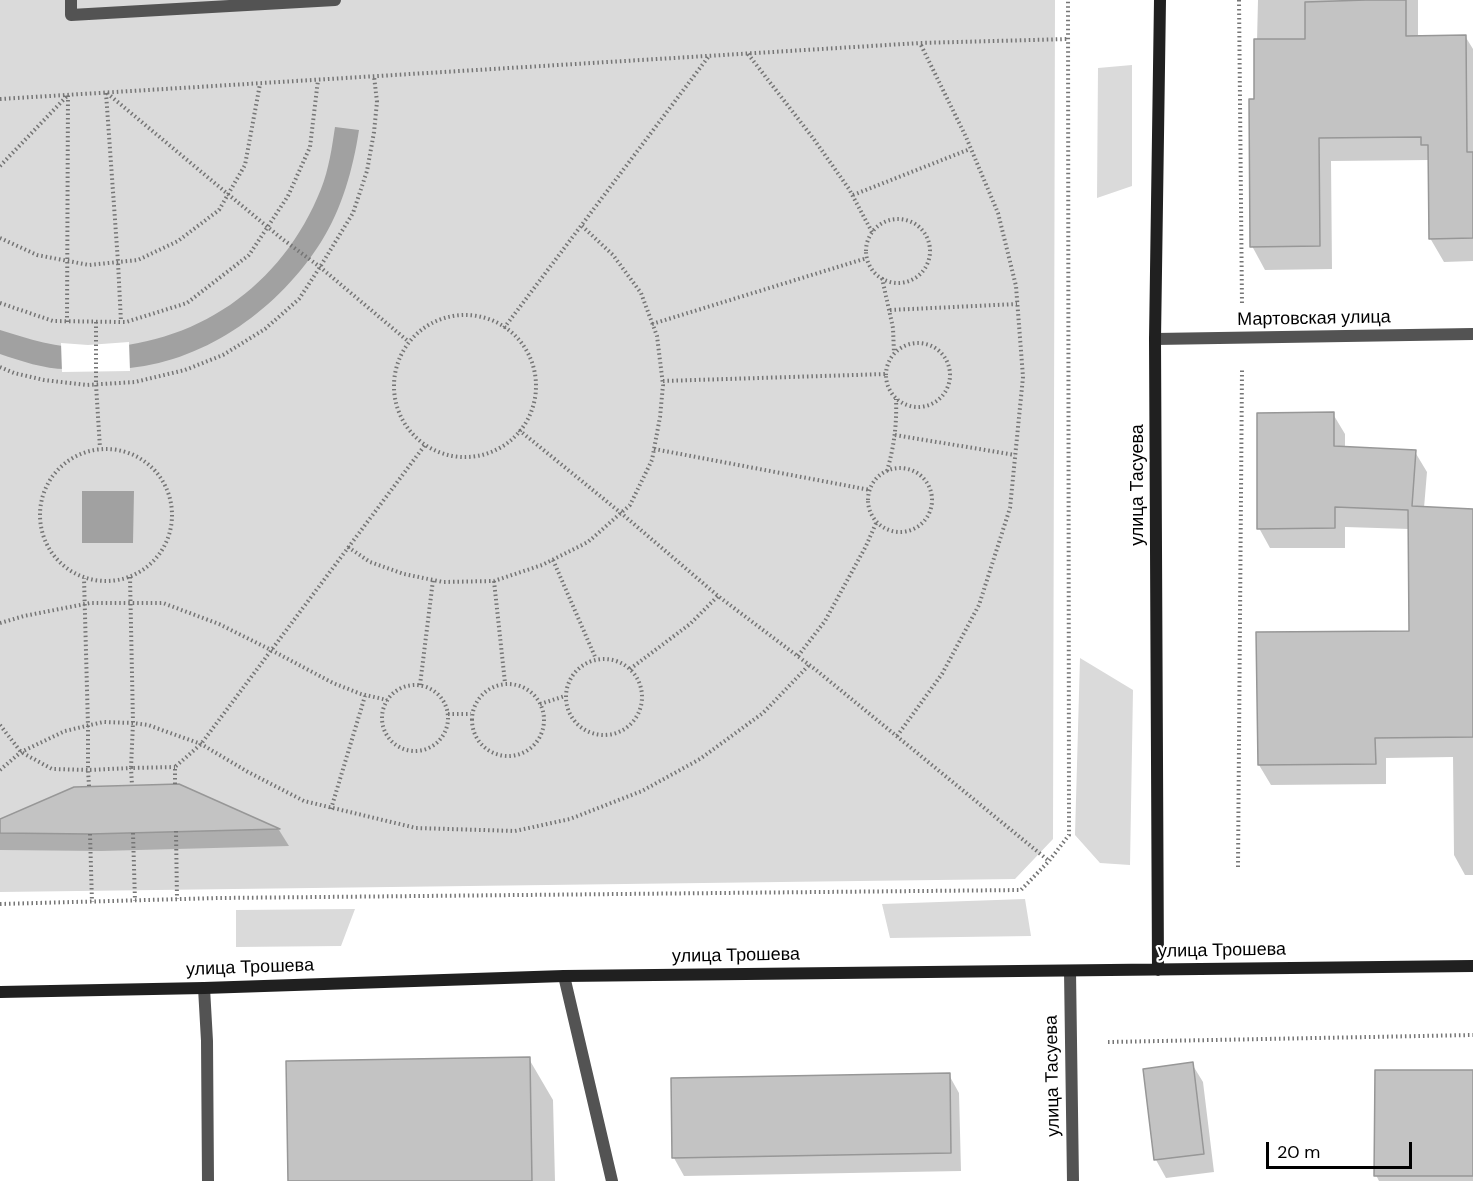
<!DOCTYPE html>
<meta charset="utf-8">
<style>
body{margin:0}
#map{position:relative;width:1473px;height:1181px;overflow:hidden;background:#fff;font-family:"DM Sans",sans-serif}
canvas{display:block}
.scale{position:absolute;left:1266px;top:1142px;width:146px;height:27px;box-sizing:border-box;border:3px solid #000;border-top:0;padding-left:8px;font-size:18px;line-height:21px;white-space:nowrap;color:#000;-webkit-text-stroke:4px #fff;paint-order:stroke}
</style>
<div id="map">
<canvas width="1473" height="1181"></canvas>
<div class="scale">20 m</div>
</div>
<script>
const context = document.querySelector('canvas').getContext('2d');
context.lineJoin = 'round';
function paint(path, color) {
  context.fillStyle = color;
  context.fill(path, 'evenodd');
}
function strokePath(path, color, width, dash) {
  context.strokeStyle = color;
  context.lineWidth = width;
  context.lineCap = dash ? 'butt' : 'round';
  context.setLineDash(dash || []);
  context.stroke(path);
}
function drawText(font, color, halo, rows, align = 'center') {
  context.font = font + ' "DM Sans",sans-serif';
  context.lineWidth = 4.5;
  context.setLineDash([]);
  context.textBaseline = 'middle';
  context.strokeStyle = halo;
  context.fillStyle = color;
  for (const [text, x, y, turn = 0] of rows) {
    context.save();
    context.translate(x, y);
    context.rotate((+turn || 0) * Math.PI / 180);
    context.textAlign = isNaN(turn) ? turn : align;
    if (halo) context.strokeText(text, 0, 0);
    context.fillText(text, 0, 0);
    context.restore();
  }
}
paint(new Path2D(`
 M 0,0 L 1055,0 L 1053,839 L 1015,879 L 0,892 Z
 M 1132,65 L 1132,186 L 1097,198 L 1098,68 Z
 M 1080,658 L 1133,690 L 1130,865 L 1100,863 L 1075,835 Z
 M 1025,899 L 1031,936 L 890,938 L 882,904 Z
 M 355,909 L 341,946 L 236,947 L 236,910 Z`), '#dadada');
paint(new Path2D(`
 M 335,127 L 359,130 C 353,169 342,209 321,242 C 280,307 208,360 130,368 C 120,369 109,369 98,369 C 87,369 77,370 66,369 C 44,369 21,361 0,354 L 0,330 C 28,339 58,348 89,348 C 195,347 282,287 321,189 C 329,169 332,147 335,127 Z
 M 82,491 L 134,491 L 133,543 L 82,543 Z`), '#a1a1a1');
paint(new Path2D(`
 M 129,342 L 130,371 L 62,372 L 61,343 L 88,345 Z`), '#fff');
paint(new Path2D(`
 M 1258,0 L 1418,0 L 1418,37 L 1465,36 L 1473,49 L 1473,261 L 1444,262 L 1430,238 L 1430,160 L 1331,161 L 1332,269 L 1265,270 L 1252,246 Z
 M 1333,414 L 1345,434 L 1345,448 L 1415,452 L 1427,472 L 1424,508 L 1473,511 L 1473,875 L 1465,875 L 1454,855 L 1453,757 L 1386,758 L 1386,784 L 1271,785 L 1259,765 L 1410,633 L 1409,529 L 1345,527 L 1345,548 L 1270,548 L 1259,528 Z
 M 178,786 L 279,830 L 289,846 L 101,851 L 0,850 L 0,820 Z
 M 529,1059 L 553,1100 L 555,1181 L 289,1181 Z
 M 1192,1064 L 1203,1082 L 1214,1172 L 1166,1178 L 1156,1160 Z
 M 1473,1072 L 1473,1181 L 1379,1181 L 1376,1175 Z
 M 949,1075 L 959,1093 L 961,1171 L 684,1176 L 674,1158 Z`), '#0003');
const building = new Path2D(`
 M 1366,0 L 1406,0 L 1406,36 L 1466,35 L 1467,152 L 1473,152 L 1473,238 L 1429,239 L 1428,145 L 1421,145 L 1421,137 L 1319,138 L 1320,246 L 1250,247 L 1249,99 L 1254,99 L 1254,39 L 1305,39 L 1305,2 Z
 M 1334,412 L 1334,446 L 1416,450 L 1412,506 L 1473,509 L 1473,737 L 1375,738 L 1376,764 L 1258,765 L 1256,632 L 1409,631 L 1408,510 L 1335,507 L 1335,528 L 1257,529 L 1257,413 Z
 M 179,784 L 280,829 L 90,834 L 0,833 L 0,819 L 74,787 Z
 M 530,1057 L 532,1181 L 288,1181 L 286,1061 Z
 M 1193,1062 L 1204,1154 L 1154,1160 L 1143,1069 Z
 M 1375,1070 L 1473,1070 L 1473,1176 L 1374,1176 Z
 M 950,1073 L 951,1153 L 672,1158 L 671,1078 Z`);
paint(building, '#c3c3c3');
strokePath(building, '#979797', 1.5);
strokePath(new Path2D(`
 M 1239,0 L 1242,305
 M 748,54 L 813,138 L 849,189 L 872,232
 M 106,93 L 118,262 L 121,322
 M 107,93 L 229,195 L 281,238 L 320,267 L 409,342
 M 0,99 L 920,43 L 1068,39
 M 0,166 L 68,95
 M 853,195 L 970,149
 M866 251a32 32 0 1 1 64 0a32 32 0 1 1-64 0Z
 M 0,238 L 37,255 L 89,265 L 138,260 L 178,241 L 219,210 L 245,165 L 260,84
 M 882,278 L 893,328 L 894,353
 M 0,303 L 53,321 L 121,322 L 126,322 L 187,303 L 249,255 L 288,196 L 310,147 L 318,80
 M 890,310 L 1017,304
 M394 386a71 71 0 1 1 142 0a71 71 0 1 1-142 0Z
 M 67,322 L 68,94
 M 96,322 L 96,385 L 100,448
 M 652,324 L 867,258
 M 504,328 L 709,56
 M886 375a32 32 0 1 1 64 0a32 32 0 1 1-64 0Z
 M 0,367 L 14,373 L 44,380 L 87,385 L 135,382 L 185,370 L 223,355 L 265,329 L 299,299 L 320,267 L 353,213 L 367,171 L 374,132 L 377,102 L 374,76
 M 663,381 L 886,374
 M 519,430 L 621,513 L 718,596 L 816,670 L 1049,861
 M 895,435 L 1015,455
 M40 515a66 66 0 1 1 132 0a66 66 0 1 1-132 0Z
 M 654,449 L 870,490
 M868 500a32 32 0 1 1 64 0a32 32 0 1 1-64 0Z
 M 887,471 C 894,447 897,424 896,399
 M 348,547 L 370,562 L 404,574 L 443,582 L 494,581 L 542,565 L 588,542 L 630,505 L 652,460 L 660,417 L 663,385 L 657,336 L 641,293 L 613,255 L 582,226
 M 553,560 L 596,659
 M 130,577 L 133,723 L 131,768 L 175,767
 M 494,581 L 505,683
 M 0,623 L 24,616 L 90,603 L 163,603 L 219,624 L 271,650 L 333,683 L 361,694 L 387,700
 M 798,656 L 825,621 L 866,546 L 877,521
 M566 697a38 38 0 1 1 76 0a38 38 0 1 1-76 0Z
 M 630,669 L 690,624 L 718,596
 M472 720a36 36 0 1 1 72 0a36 36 0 1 1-72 0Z
 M382 718a33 33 0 1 1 66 0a33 33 0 1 1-66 0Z
 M 420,685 L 433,580
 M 540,704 L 565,696
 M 448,714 L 471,714
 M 0,725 L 21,752 L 52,769 L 88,770 L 88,726 L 84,578
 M 897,736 L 942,674 L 979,605 L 1010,508 L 1023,377 L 1016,286 L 998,213 L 966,137 L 920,43
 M 0,770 L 21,752 L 65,731 L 103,722 L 133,723 L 148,725 L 201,744 L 248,772 L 304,801 L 416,828 L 515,831 L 570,819 L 642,791 L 700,759 L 763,713 L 810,664
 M 175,784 L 175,767 L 201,744 L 425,445
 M 89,786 L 88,770 L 131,768 L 132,785
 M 331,809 L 365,696
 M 176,831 L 177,899
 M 133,833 L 135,901
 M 90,834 L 92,902
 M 1238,867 L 1242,370
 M 0,904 L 220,898 L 1021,890 L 1049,861 L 1069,835 L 1068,0
 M 1108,1042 L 1473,1035`), '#757575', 4, [1.5, 3]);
strokePath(new Path2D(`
 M 71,0 L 71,15 L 335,0
 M 564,976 L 612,1181`), '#535353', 12);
strokePath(new Path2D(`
 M 1155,339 L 1473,334
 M 1070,971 L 1073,1181
 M 204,988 L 207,1041 L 208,1181`), '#535353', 12);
strokePath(new Path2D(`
 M 1158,970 L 1155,339 L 1160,0
 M 0,992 L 204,988 L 564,976 L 1473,966`), '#202020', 12);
drawText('18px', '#000', '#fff', [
 ["Мартовская улица",1314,319,-1],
 ["улица Тасуева",1138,485,-90],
 ["улица Трошева",1222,951,-1],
 ["улица Трошева",736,956,-1],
 ["улица Трошева",250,968,-2],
 ["улица Тасуева",1053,1076,-91]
]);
</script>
